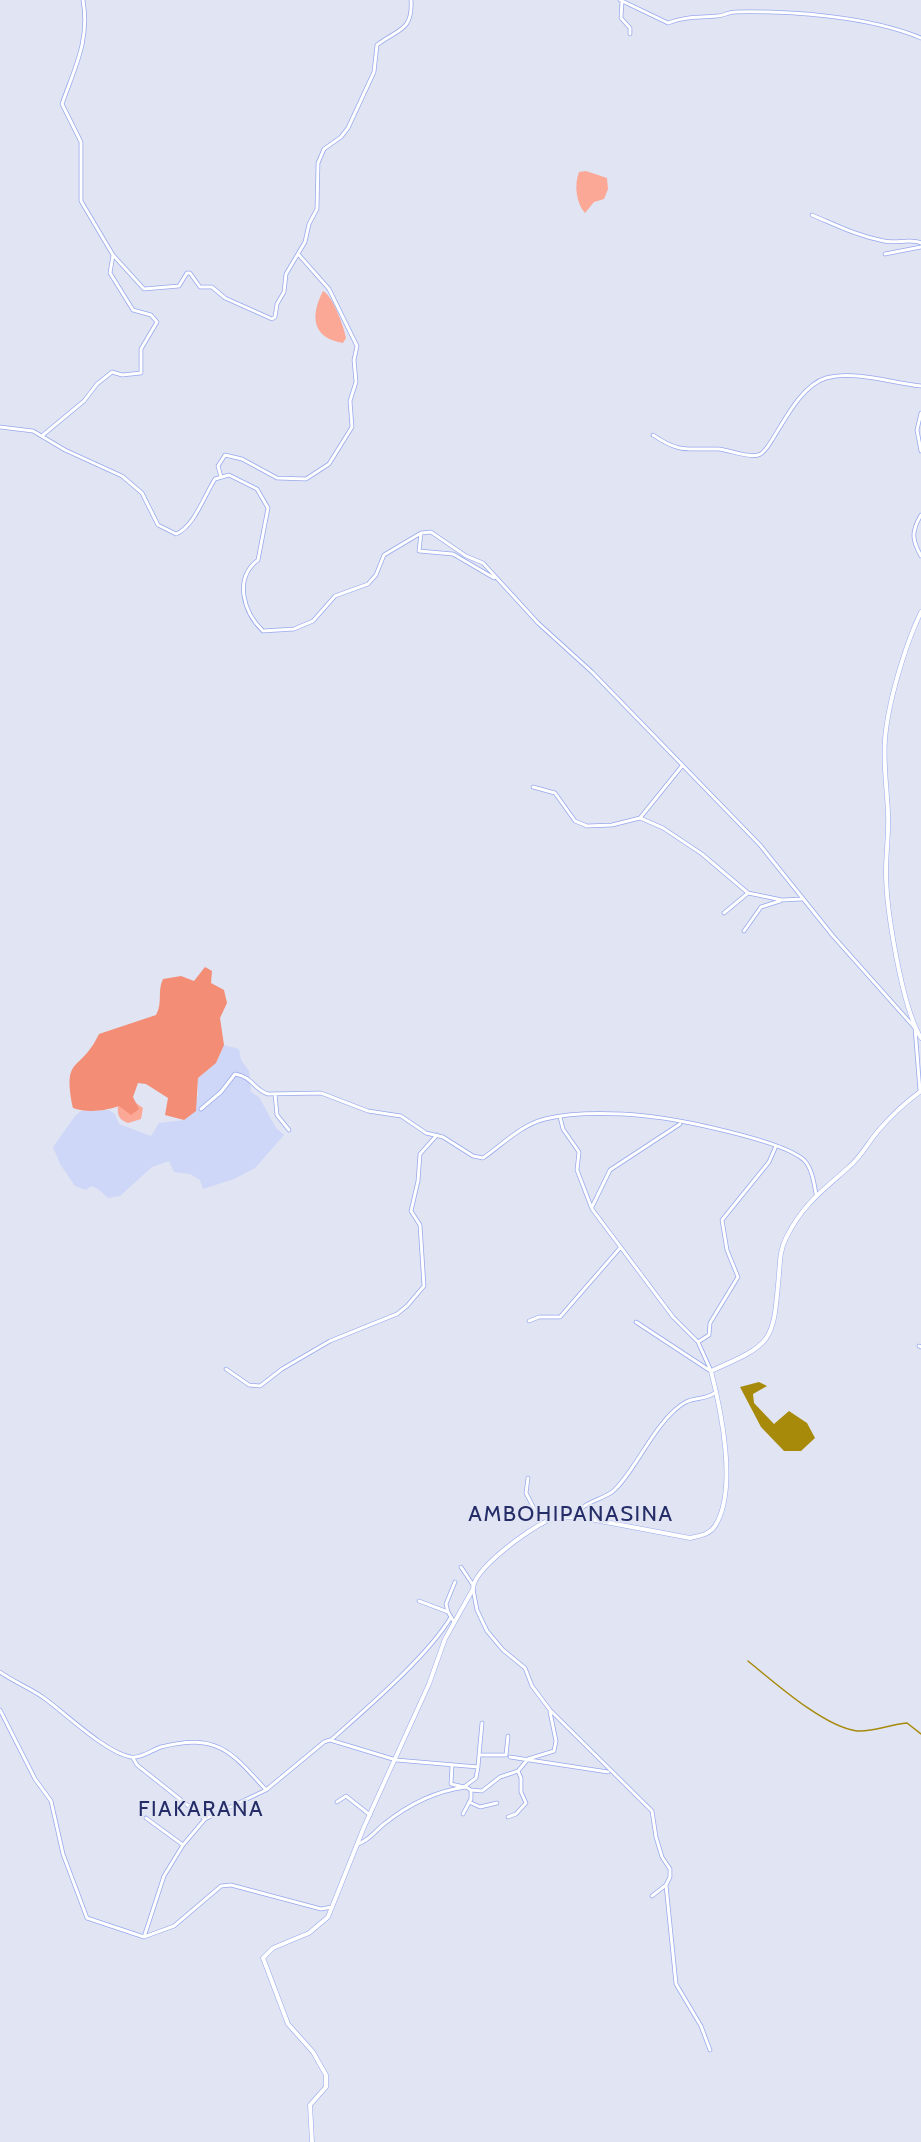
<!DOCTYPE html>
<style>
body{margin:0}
canvas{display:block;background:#e0e4f3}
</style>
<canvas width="921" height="2142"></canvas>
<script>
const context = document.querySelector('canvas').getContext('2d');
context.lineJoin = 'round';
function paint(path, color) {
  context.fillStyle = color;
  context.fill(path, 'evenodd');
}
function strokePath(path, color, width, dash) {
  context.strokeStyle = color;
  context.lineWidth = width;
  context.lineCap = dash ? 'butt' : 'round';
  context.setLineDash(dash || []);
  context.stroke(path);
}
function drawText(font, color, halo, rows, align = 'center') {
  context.font = font + ' Cabin,sans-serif';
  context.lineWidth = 4.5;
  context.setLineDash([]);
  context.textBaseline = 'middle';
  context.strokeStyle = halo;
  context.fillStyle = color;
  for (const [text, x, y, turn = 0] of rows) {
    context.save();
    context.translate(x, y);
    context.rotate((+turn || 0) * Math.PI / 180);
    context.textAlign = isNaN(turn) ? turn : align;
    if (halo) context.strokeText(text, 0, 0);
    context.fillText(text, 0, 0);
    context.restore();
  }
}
paint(new Path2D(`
 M 224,1045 L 239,1049 L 241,1060 L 249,1071 L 251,1092 L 259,1097 L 276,1128 L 284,1135 L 255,1168 L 234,1179 L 203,1189 L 200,1180 L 190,1174 L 174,1172 L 169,1161 L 152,1167 L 120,1196 L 108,1198 L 98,1189 L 91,1186 L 86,1190 L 75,1186 L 60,1164 L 53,1147 L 75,1116 L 81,1111 L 109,1110 L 115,1114 L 119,1124 L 151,1136 L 159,1123 L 184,1120 L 198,1096 L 198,1078 L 216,1063 Z`), '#ced7f7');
paint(new Path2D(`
 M 586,171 L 607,178 L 608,189 L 604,199 L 594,202 L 585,213 C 576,203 574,185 579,172 Z
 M 323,291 C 333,296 344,327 346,338 L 343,343 C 312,338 310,316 323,291 Z
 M 136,1103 L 143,1108 L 141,1119 L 128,1123 C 119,1120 117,1115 118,1106 Z`), '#fba896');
paint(new Path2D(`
 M 205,967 L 212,971 L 211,983 L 224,990 L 227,1003 L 220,1018 L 224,1045 L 216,1063 L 198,1078 L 196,1111 L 184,1120 L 165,1115 L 168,1098 L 146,1084 L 138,1083 L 133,1097 L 139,1109 L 131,1115 L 119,1106 C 106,1111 86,1113 73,1108 C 62,1054 80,1074 99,1034 L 156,1015 C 163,1003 157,991 163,979 L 181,976 L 194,981 Z`), '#f38d76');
paint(new Path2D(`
 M 759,1382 L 767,1386 L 753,1394 L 754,1403 L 774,1424 L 789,1411 L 807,1423 L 815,1438 L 801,1451 L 784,1451 L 761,1427 L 740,1387 Z`), '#a88a0a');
strokePath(new Path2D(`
 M 748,1661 C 774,1682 824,1727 857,1731 C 875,1732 890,1724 907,1723 L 921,1734`), '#a88a0a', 1.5);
const minor = new Path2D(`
 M 620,0 L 668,23 C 687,16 697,18 717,16 C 724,16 728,12 735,12 C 792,11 868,16 921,38
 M 622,1 L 621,18 L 630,28 L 630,34
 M 812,215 C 836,225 857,236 884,241 C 896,244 911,238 921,243
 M 885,254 L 921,247
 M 113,255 L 144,289 L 179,286 L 187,273 L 190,273 L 200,287 L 212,287 L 225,298 L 272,319 L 275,317 L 277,304 L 284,292 L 286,274 L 305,242 L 309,224 L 317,209 L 318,163 L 324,149 L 341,137 L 348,128 L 374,72 L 377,45 C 398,29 413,31 411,0
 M 921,413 L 917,430 L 921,451
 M 0,427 L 33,431 L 65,450 L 122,476 L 142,493 L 158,525 L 176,534 C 194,527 204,496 215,479 L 229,475 L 257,489 L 268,508 L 258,560 C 233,579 244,613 263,631 L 294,629 L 313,621 L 335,596 L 368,584 L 376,575 L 384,555 L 421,533 L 431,532 L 466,556 L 483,563 L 538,623 L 592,672 L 760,845 L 833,936 L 915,1028 L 920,1091
 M 43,435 L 84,401 L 97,384 L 112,372 L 122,375 L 141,373 L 141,349 L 157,322 L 151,315 L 133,310 L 110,273 L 113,255 L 81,201 L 81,142 L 62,104 C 75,67 90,40 83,0
 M 653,435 C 681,454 687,448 718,449 C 730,450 748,458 758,455 C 772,453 792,388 826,378 C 855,370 891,383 921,386
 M 221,477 L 218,466 L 225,455 L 242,459 L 277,478 L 306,479 L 329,464 L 352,427 L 350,401 L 356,382 L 354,360 L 357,346 L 329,289 L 299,255
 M 921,515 C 911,532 912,540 921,556
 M 421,533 L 419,551 L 453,554 L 494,578
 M 533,787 L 555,793 L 575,821 L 587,826 L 612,825 L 640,818 L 663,828 L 702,854 L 748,893 L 782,900 L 802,899
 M 640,818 L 682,766
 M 724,913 L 748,893
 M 744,931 L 761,907 L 780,901
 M 275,1094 L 277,1115 L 289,1130
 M 201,1109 L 221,1092 L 235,1074 C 253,1077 254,1090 268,1094 L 321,1093 L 368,1111 L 401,1116 L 426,1133 L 443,1137 L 473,1156 L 483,1158 C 503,1144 521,1125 545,1119 C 575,1112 615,1113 646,1116 C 677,1119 782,1140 804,1160 C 812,1168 814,1183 816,1194
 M 560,1117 L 563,1129 L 579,1152 L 577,1170 L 592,1209 L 673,1317 L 698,1342 L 711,1371
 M 592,1207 L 610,1170 L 680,1124
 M 529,1321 L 539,1317 L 560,1317 L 620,1248
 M 636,1322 L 709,1370
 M 698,1342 L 709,1335 L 710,1323 L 738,1277 L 727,1250 L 722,1220 L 769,1162 L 776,1146
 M 919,1346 L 921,1347
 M 226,1369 L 249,1385 L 260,1386 L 282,1369 L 330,1341 L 397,1314 L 407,1306 L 424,1286 L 420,1225 L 411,1211 L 418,1181 L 420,1154 L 437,1135
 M 528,1478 L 526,1493 L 542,1524
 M 575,1517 C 582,1502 599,1501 612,1492 C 627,1481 648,1440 662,1424 C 667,1417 678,1406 686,1402 C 696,1397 706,1400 716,1392
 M 461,1567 L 473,1585
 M 473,1589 L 477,1610 L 487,1631 L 503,1650 L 525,1668 L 532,1686 L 550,1710 L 652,1811 L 656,1837 L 662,1857 L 670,1869 L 670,1877 L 666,1885 L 652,1896
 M 419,1601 L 448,1612 L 454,1622
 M 448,1612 L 446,1604 L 455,1582
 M 0,1672 C 14,1682 30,1688 44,1698 C 65,1713 106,1753 131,1757 C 140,1759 152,1750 161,1747 C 217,1733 231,1751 266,1790 L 324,1742 L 330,1740 L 396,1760 L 478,1767 L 479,1755 L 506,1755 L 508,1736
 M 0,1710 L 35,1779 L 51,1801 L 63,1854 L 87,1918 L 144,1937 L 174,1926 L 221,1886 L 231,1885 L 321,1909 L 332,1907
 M 331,1740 C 367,1708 428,1656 451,1617
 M 479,1755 L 482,1723
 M 510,1757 L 608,1772
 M 133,1758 L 137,1765 L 205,1819
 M 452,1765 L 451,1784 L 464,1787 L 476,1778 L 478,1767
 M 471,1790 L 482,1791 L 500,1777 L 518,1771 L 528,1759 L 554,1751 L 556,1741 L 550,1712
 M 337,1802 L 346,1796 L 370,1815
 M 469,1802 L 480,1807 L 497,1803
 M 508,1817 L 516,1814 L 526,1803 L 521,1792 L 521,1778 L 518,1771
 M 146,1818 L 183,1845
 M 358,1844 C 370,1840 375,1831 384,1824 C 409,1804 435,1791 466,1787 L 471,1790 L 471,1799 L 463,1814
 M 666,1885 L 676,1984 L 701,2026 L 710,2050
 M 144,1937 L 164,1876 L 183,1845 L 205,1819 L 266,1790`);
const tertiary = new Path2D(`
 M 921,612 C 905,645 888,703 885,739 C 883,764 887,788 888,813 C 889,833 886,852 886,872 C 886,909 902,1007 921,1038
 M 312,2142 L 310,2105 L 326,2087 L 326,2075 L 313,2052 L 288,2024 L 263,1958 L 273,1948 L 309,1933 L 328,1917 L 364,1827 L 429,1684 L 445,1639 L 473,1589 C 473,1569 529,1529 547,1521 C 557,1517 568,1517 579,1517 L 690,1538 C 699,1536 709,1535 715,1526 C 738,1490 721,1410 711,1371 C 774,1343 773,1343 779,1274 C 780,1261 780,1250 786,1238 C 803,1204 822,1191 849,1167 C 860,1158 868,1143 878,1131 C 890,1117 906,1102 921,1091`);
strokePath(minor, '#97a8ee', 4.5);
strokePath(tertiary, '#97a8ee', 5);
strokePath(minor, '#fff', 3);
strokePath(tertiary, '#fff', 4);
context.letterSpacing = '1.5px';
drawText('22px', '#252d68', '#e0e4f3', [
 ["AMBOHIPANASINA",571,1515],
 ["FIAKARANA",201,1810]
]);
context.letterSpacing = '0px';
</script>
